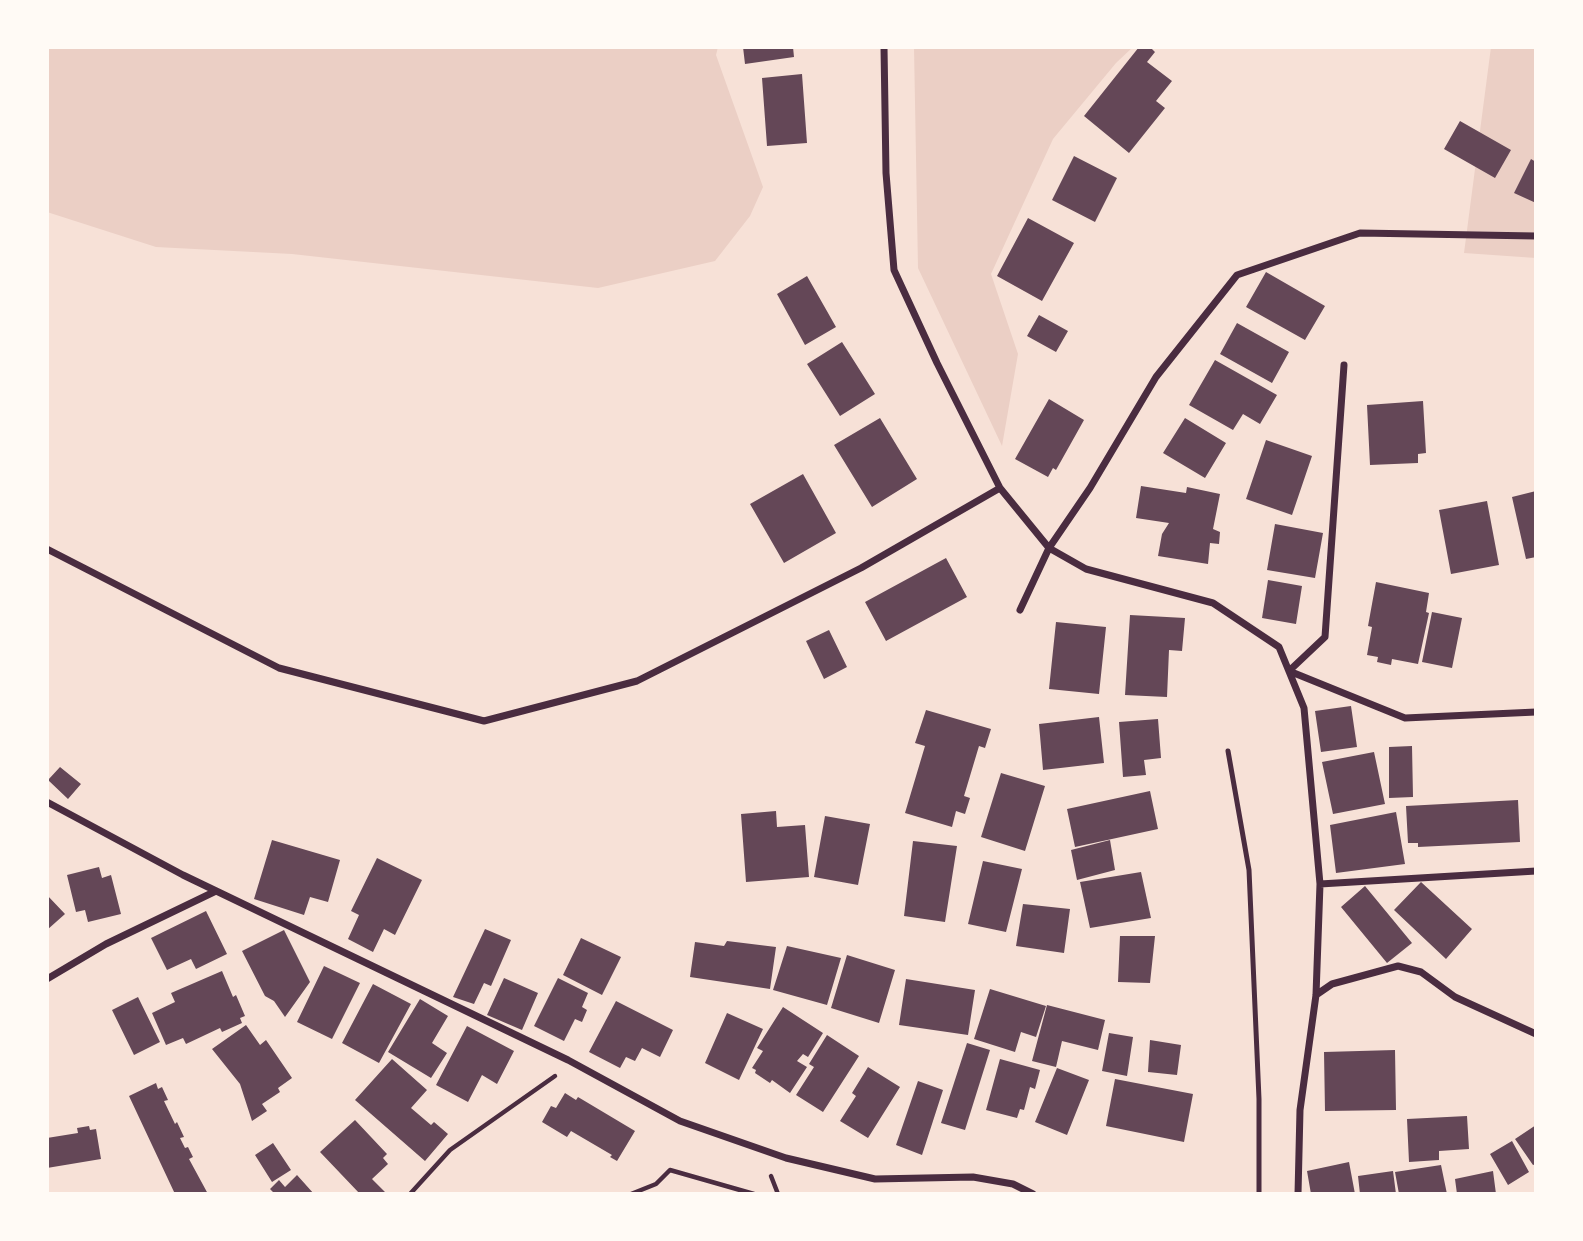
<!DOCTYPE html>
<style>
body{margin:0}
#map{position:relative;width:1583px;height:1241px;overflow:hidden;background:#f7e1d7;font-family:"Fira Sans Condensed",sans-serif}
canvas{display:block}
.frame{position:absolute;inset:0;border:49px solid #fffaf5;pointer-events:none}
</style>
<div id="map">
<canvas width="1583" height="1241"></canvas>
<div class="frame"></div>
</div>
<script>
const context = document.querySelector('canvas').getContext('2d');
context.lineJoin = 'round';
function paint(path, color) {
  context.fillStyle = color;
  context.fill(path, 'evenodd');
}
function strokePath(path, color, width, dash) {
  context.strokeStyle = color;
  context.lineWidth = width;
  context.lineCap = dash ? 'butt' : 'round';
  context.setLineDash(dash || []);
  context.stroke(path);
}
paint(new Path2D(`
 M 47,47 L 718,47 L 716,55 L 763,187 L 750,216 L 715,261 L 598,288 L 292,254 L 156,247 L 47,212 Z
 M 914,47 L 1133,47 L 1116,63 L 1053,139 L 991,274 L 1018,354 L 1002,446 L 918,268 Z
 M 1491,47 L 1536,47 L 1536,258 L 1464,253 Z`), '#ebcfc5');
paint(new Path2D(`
 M 743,47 L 793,47 L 794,57 L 745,64 Z
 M 1139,47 L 1150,47 L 1155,52 L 1147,62 L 1172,81 L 1156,101 L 1165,108 L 1129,153 L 1084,116 Z
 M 802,74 L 807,143 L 767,146 L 762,78 Z
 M 1460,121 L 1511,150 L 1495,178 L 1444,149 Z
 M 1074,156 L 1117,178 L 1095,222 L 1052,200 Z
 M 1531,159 L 1536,162 L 1536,203 L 1514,193 Z
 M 1028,218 L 1074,243 L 1042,301 L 997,276 Z
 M 1266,272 L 1325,306 L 1305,340 L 1246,307 Z
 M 807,276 L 836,327 L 805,345 L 777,294 Z
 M 1039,315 L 1068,331 L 1056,352 L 1027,336 Z
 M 1237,323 L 1289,352 L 1272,383 L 1220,354 Z
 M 842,342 L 875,394 L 840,416 L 807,364 Z
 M 1215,360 L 1277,395 L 1260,424 L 1243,414 L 1233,430 L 1189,405 Z
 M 1049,399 L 1084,420 L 1056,470 L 1053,468 L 1048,477 L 1015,459 Z
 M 1423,401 L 1426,453 L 1418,454 L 1418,463 L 1370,465 L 1367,405 Z
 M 880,418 L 917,479 L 872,507 L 834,445 Z
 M 1185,418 L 1226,443 L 1205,478 L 1163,453 Z
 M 1266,440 L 1312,456 L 1292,515 L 1246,499 Z
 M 803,474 L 836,533 L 784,563 L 750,504 Z
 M 1141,486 L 1186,493 L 1187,487 L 1220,494 L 1213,529 L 1220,532 L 1219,544 L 1210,543 L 1208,564 L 1158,556 L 1162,534 L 1169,523 L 1136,518 Z
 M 1536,491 L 1536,557 L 1526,559 L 1512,497 Z
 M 1487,501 L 1499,565 L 1451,574 L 1439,510 Z
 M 1275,524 L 1323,533 L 1315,578 L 1267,570 Z
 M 946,558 L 967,597 L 886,641 L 865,602 Z
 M 1268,580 L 1302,586 L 1296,624 L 1262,618 Z
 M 1376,582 L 1429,593 L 1426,612 L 1429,613 L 1418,664 L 1392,659 L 1391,665 L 1377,662 L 1378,657 L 1367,655 L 1372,627 L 1368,626 Z
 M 1432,612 L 1462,618 L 1452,668 L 1422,662 Z
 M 1130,615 L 1185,618 L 1182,651 L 1169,650 L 1167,697 L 1125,695 Z
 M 1056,622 L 1106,627 L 1099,694 L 1049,689 Z
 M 829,630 L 847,667 L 824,679 L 806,641 Z
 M 1351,706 L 1357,747 L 1321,752 L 1315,711 Z
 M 926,710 L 991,729 L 985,748 L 979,746 L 964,796 L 970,798 L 965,814 L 956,811 L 952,827 L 905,813 L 925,746 L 915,743 Z
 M 1099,717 L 1104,763 L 1043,770 L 1039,724 Z
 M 1158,719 L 1161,758 L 1144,760 L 1146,775 L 1123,777 L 1119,722 Z
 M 1412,746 L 1413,797 L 1389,798 L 1389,747 Z
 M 1374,752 L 1385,804 L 1333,814 L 1322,762 Z
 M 60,767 L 81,784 L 68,799 L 48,780 Z
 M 1001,773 L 1045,786 L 1025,851 L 981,837 Z
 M 1150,791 L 1158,829 L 1075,847 L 1067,809 Z
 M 1518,800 L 1520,842 L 1418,847 L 1418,843 L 1408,843 L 1406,806 Z
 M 776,811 L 777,827 L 805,825 L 809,877 L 746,882 L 741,814 Z
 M 1396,812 L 1405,864 L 1336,873 L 1330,825 Z
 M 825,816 L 870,824 L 858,885 L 814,877 Z
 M 272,840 L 340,860 L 328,902 L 310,897 L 304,915 L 254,899 Z
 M 1110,840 L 1115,870 L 1077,880 L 1071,850 Z
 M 913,841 L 957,846 L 945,922 L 904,916 Z
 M 377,858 L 422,880 L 395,935 L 384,929 L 373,952 L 348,939 L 359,915 L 351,911 Z
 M 983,861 L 1022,869 L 1006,932 L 968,924 Z
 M 99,867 L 102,878 L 111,875 L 121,914 L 88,922 L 85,910 L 76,912 L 67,875 Z
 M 1141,872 L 1151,918 L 1090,928 L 1080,882 Z
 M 1421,882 L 1472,929 L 1446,959 L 1394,910 Z
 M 1365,886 L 1412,943 L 1387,963 L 1341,907 Z
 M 47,895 L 65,914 L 47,930 Z
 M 1023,904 L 1070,909 L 1064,953 L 1016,946 Z
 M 206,911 L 227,954 L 196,969 L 191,959 L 167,970 L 151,938 Z
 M 485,929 L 511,940 L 491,986 L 484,983 L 474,1004 L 453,997 Z
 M 284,930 L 310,982 L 285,1017 L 274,1001 L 265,996 L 242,951 Z
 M 1120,936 L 1155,936 L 1150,983 L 1118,982 Z
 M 581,938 L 621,957 L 602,995 L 563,975 Z
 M 727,941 L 776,947 L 770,989 L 690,977 L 695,942 L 724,946 Z
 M 787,946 L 841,958 L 827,1005 L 773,990 Z
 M 847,955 L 895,970 L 879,1023 L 831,1008 Z
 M 324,966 L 360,983 L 332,1039 L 297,1022 Z
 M 222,971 L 233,997 L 236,995 L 245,1016 L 240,1018 L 242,1023 L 222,1032 L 220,1028 L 186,1044 L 183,1038 L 166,1045 L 152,1013 L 175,1002 L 171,993 Z
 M 504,978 L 538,993 L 522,1030 L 487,1015 Z
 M 558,978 L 588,993 L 582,1007 L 587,1010 L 582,1022 L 575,1019 L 564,1041 L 534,1026 Z
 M 906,979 L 975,990 L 968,1035 L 899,1025 Z
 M 373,984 L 411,1004 L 379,1063 L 342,1043 Z
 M 990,989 L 1046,1006 L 1036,1037 L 1021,1032 L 1015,1052 L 974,1039 Z
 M 138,997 L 160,1042 L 134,1055 L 112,1010 Z
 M 420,999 L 448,1016 L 432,1043 L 447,1053 L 431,1078 L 388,1052 Z
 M 616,1001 L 673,1030 L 660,1057 L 642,1048 L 635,1061 L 626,1057 L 620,1068 L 589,1052 Z
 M 1047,1005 L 1105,1020 L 1098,1050 L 1062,1041 L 1056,1067 L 1032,1061 Z
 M 783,1007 L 823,1033 L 808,1057 L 803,1054 L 797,1061 L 807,1067 L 790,1093 L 772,1080 L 770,1083 L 755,1073 L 756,1070 L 752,1068 L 763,1051 L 757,1048 Z
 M 727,1013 L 763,1029 L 739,1080 L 705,1063 Z
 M 246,1025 L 260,1045 L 266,1040 L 292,1078 L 278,1088 L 280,1092 L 262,1104 L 267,1111 L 252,1121 L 240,1084 L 212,1049 Z
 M 467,1026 L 514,1051 L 497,1084 L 482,1075 L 468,1102 L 436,1085 Z
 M 1109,1033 L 1133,1037 L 1127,1076 L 1102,1071 Z
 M 827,1035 L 859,1056 L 823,1112 L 796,1095 L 814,1067 L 809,1064 Z
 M 1150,1040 L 1181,1045 L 1177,1075 L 1148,1072 Z
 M 967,1043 L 990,1050 L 965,1130 L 941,1123 Z
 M 1395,1050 L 1396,1110 L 1325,1111 L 1324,1052 Z
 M 392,1059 L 427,1090 L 411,1108 L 431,1125 L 434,1122 L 448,1134 L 425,1161 L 355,1100 Z
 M 1000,1059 L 1040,1070 L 1035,1089 L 1030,1087 L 1024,1110 L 1020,1109 L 1017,1118 L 986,1110 Z
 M 868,1067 L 900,1087 L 868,1138 L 840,1121 L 856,1096 L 852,1093 Z
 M 1057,1068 L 1089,1080 L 1067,1135 L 1035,1122 Z
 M 1115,1079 L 1193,1094 L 1184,1142 L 1106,1126 Z
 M 918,1081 L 943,1090 L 922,1155 L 896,1145 Z
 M 156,1083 L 158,1089 L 162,1087 L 168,1100 L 164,1101 L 175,1124 L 177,1122 L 184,1137 L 180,1138 L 185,1148 L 188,1147 L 193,1157 L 189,1159 L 208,1194 L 175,1194 L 129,1096 Z
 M 565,1093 L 576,1100 L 578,1097 L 635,1131 L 617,1161 L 610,1157 L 612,1155 L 571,1131 L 567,1137 L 542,1122 L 551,1106 L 556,1108 Z
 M 1467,1116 L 1469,1149 L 1439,1151 L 1439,1160 L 1409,1162 L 1407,1119 Z
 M 355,1120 L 387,1154 L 383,1158 L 388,1164 L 372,1179 L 387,1194 L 360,1194 L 320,1152 Z
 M 1536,1125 L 1536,1164 L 1533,1165 L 1515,1139 Z
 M 89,1126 L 90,1130 L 96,1129 L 101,1159 L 47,1168 L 47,1138 L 78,1133 L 77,1128 Z
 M 1512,1141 L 1529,1172 L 1508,1185 L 1490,1154 Z
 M 273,1143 L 291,1170 L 272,1182 L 255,1155 Z
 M 1349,1162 L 1355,1194 L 1311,1194 L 1307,1171 Z
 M 1441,1165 L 1447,1194 L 1399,1194 L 1395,1172 Z
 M 1393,1171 L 1396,1194 L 1360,1194 L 1358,1176 Z
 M 1493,1171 L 1496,1194 L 1457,1194 L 1455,1179 Z
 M 297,1175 L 314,1194 L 275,1194 L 270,1189 L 279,1180 L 285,1187 Z`), '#644757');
strokePath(new Path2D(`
 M 771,1176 L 778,1194
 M 410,1194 L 450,1150 L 555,1076
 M 631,1194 L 656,1184 L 670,1170 L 754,1194`), '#4a2c40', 4.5);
strokePath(new Path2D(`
 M 1228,751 L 1249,870 L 1259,1099 L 1259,1194`), '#4a2c40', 5);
strokePath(new Path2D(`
 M 884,47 L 886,173 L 894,270 L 937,363 L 1000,488 L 1049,548 L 1086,569 L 1213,603 L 1279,647 L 1304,708 L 1320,884 L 1316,995 L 1300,1110 L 1298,1194
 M 1344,365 L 1325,637 L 1289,671 L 1405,718 L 1536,712
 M 47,549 L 279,668 L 484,721 L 637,681 L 861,568 L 1000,488
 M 1020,610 L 1049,548 L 1090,488 L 1156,377 L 1237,275 L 1360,233 L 1536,236
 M 47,802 L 183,875 L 568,1060 L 680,1121 L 786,1158 L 875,1179 L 973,1177 L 1013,1184 L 1033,1194
 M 1320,884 L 1536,871
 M 47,979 L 106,944 L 216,891
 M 1316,995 L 1332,984 L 1398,966 L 1421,972 L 1455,997 L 1536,1034`), '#4a2c40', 7);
</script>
